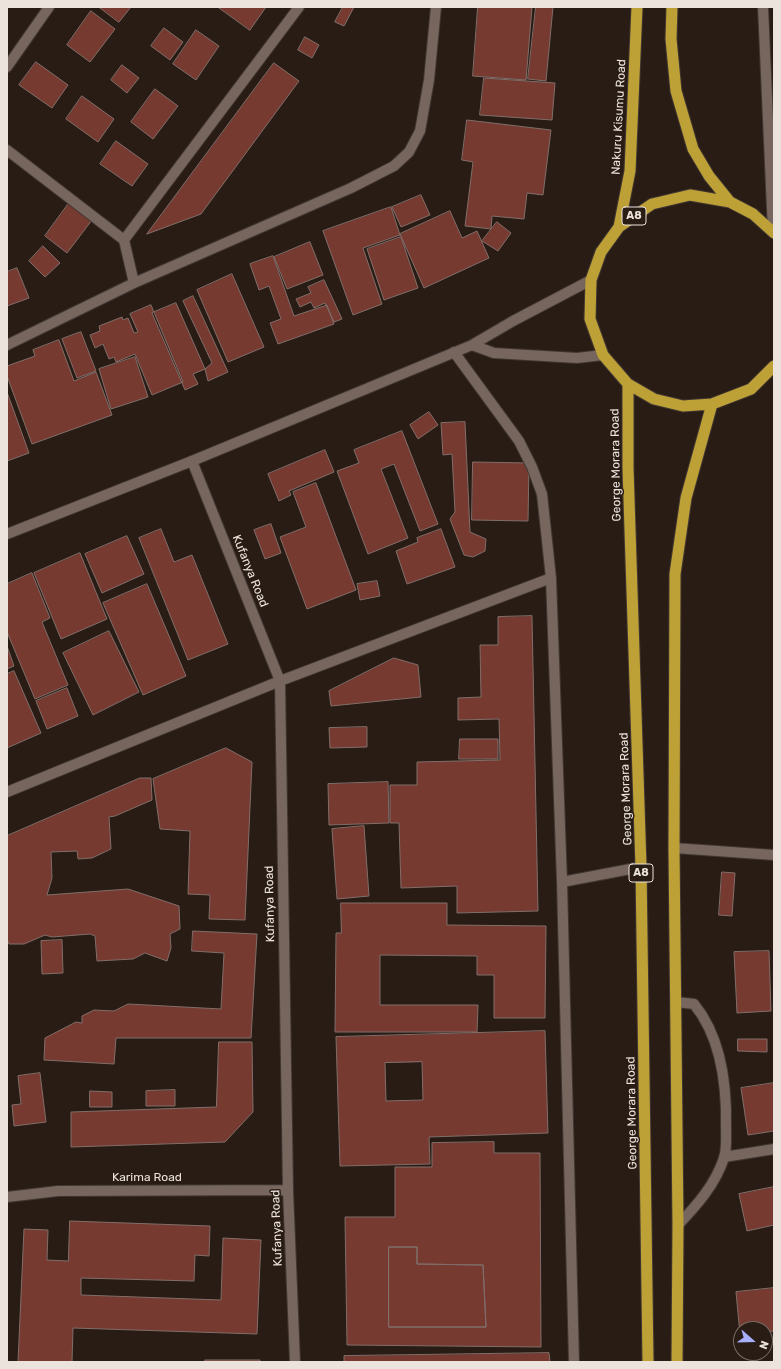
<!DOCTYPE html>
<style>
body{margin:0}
#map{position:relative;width:781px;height:1369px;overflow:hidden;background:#291c14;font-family:Rubik,sans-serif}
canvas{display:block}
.frame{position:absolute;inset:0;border:8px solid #ece3dd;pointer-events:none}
.north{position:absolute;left:733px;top:1321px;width:40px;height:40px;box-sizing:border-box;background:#291c14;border:1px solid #776c64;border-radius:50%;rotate:110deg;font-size:11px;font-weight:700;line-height:16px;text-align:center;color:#ece3dd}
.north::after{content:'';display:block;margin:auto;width:14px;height:18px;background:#a8b0fc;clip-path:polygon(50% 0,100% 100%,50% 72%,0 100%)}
</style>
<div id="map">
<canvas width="781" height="1369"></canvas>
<div class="frame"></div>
<div class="north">N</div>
</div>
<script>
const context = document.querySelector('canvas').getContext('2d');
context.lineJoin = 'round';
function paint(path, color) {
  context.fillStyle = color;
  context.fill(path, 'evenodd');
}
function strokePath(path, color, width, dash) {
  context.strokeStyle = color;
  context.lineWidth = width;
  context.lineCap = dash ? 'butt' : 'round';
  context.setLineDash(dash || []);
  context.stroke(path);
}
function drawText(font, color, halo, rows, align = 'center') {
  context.font = font + ' Rubik,sans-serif';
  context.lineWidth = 3;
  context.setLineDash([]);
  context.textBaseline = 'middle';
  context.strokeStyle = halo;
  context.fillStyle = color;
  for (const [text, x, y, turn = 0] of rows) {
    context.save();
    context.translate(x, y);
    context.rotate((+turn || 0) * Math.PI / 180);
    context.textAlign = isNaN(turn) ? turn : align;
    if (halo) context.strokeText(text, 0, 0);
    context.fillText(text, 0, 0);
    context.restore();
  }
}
const building = new Path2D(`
 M 99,7 L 131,7 L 119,22 Z
 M 218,7 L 266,7 L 250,30 Z
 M 343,7 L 354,7 L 344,26 L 335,22 Z
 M 478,7 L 532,7 L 526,80 L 473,76 Z
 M 536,7 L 553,7 L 546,81 L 528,79 Z
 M 91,11 L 115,29 L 90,62 L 67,45 Z
 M 164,28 L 183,42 L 170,60 L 151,46 Z
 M 196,30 L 219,46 L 196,80 L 173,64 Z
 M 305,37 L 319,45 L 312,58 L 298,50 Z
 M 36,62 L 68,85 L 52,108 L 19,85 Z
 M 274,63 L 299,81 L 201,214 L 147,234 Z
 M 122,65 L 139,78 L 127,93 L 111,80 Z
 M 484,78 L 555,83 L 552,120 L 480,115 Z
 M 155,89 L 178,106 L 153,139 L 131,122 Z
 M 82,96 L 114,119 L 98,142 L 66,119 Z
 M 467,120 L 551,130 L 543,195 L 527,193 L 524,219 L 492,216 L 491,229 L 465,226 L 473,162 L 462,160 Z
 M 116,141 L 148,164 L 132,186 L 100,164 Z
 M 421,195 L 430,215 L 401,227 L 392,207 Z
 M 69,203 L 92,220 L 67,253 L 45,236 Z
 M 391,207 L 400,235 L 363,248 L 382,304 L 353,315 L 323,231 Z
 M 450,211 L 462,238 L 477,231 L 489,258 L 424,288 L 400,234 Z
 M 497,222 L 511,233 L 498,251 L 482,241 Z
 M 401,237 L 418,288 L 384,300 L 367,249 Z
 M 310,242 L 323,275 L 287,289 L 274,257 Z
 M 43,246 L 60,263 L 45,277 L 29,261 Z
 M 273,256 L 294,316 L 327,305 L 334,324 L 278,344 L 270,323 L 281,319 L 269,286 L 259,290 L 250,264 Z
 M 17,268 L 29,298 L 7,306 L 7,272 Z
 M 232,274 L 264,347 L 228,362 L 197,290 Z
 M 324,280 L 342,319 L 334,322 L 325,303 L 314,308 L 311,302 L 300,307 L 296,299 L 311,293 L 308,287 Z
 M 193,296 L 228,372 L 208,381 L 205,369 L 212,363 L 183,301 Z
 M 176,303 L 205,369 L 193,374 L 198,384 L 185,390 L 152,313 Z
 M 151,305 L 183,382 L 152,395 L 135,354 L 116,362 L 114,357 L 109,359 L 103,344 L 95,348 L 90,335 L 100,331 L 99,326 L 122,317 L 123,320 L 128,318 L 134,333 L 138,332 L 130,314 Z
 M 81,332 L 96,371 L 77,378 L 62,339 Z
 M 59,340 L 74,381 L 96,372 L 112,415 L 32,444 L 7,376 L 7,366 L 35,356 L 33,350 Z
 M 135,357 L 148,397 L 111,409 L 99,369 Z
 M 7,392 L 29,453 L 7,461 Z
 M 429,412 L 438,425 L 418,439 L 410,425 Z
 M 465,422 L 470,532 L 486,539 L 485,551 L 473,557 L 464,555 L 450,519 L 455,512 L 452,454 L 443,455 L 441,423 Z
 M 402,431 L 438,524 L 420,531 L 394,464 L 381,469 L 408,538 L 368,554 L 337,471 L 359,463 L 354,450 Z
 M 325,450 L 334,472 L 289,491 L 291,495 L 279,501 L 268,474 Z
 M 473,462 L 529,463 L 528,521 L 472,520 Z
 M 316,483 L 356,590 L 307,609 L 280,537 L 306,527 L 293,492 Z
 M 271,524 L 281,553 L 265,559 L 254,530 Z
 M 161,529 L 174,562 L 192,555 L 228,644 L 188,660 L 139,538 Z
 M 441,529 L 455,567 L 407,584 L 396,551 L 418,542 L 417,538 Z
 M 127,536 L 144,574 L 102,593 L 85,554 Z
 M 80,553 L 107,619 L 61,639 L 34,573 Z
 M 32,573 L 50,618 L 42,622 L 68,685 L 35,699 L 7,632 L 7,584 Z
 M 377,581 L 380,596 L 360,600 L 357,584 Z
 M 147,584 L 186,676 L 143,695 L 103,603 Z
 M 532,616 L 538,911 L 457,913 L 457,886 L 401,888 L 399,823 L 390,823 L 390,785 L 417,785 L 417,762 L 500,760 L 499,719 L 458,720 L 458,698 L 481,697 L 480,645 L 498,645 L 498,617 Z
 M 109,631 L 139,692 L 93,715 L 63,653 Z
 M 7,646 L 14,666 L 7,669 Z
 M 394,658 L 418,665 L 421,697 L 331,706 L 329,691 Z
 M 14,671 L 41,733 L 7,748 L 7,674 Z
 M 67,688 L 78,716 L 47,729 L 36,701 Z
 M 367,727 L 367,747 L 330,748 L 329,728 Z
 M 460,739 L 498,739 L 498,759 L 459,759 Z
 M 226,748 L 252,762 L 245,920 L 209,919 L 210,895 L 188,894 L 190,831 L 160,829 L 153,779 Z
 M 140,778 L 151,778 L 152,800 L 115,816 L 109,817 L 111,849 L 92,858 L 78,859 L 77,851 L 51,852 L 52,878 L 47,895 L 128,889 L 179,906 L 180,929 L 170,934 L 171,948 L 167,961 L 145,953 L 133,959 L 97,961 L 95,936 L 90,934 L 52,937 L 45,935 L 24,944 L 9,944 L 7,939 L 7,836 Z
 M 388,782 L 389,823 L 329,825 L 328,784 Z
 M 364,826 L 369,896 L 337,899 L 332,829 Z
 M 722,872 L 735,873 L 732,916 L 719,915 Z
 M 341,903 L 447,903 L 447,925 L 546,926 L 545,1018 L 494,1018 L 494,975 L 477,975 L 477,956 L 380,955 L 380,1005 L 478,1005 L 477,1032 L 335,1032 L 336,933 L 341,933 Z
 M 193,931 L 257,934 L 251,1038 L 116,1038 L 114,1064 L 44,1060 L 45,1038 L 76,1022 L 82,1023 L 82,1016 L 94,1010 L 114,1011 L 128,1004 L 221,1009 L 224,953 L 192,951 Z
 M 62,940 L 63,973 L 42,974 L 41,941 Z
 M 769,951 L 771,1011 L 737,1013 L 734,952 Z
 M 545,1031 L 548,1133 L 429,1137 L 430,1164 L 340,1166 L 336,1037 ZM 422,1062 L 423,1100 L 386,1101 L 385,1063 Z
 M 738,1039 L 767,1039 L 767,1052 L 738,1051 Z
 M 219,1042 L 252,1042 L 253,1112 L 225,1142 L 71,1147 L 71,1112 L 216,1107 Z
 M 40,1073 L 46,1122 L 14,1126 L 12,1105 L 21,1104 L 18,1076 Z
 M 774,1083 L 774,1131 L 748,1135 L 741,1088 Z
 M 175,1090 L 175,1106 L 146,1106 L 146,1091 Z
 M 90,1091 L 112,1092 L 112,1107 L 90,1107 Z
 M 494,1142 L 494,1153 L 540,1153 L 541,1347 L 347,1345 L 345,1217 L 395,1217 L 395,1167 L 432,1167 L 432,1143 ZM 389,1247 L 417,1247 L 417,1264 L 483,1265 L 486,1327 L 389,1327 Z
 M 774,1187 L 774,1225 L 747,1231 L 739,1194 Z
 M 70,1221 L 210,1226 L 209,1256 L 195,1255 L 194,1281 L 81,1278 L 81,1295 L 221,1300 L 223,1238 L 261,1240 L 257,1334 L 73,1328 L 72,1362 L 18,1362 L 24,1229 L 48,1230 L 47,1260 L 68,1261 Z
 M 389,1247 L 417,1247 L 417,1264 L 483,1265 L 486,1327 L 389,1327 Z
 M 774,1288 L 774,1331 L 765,1332 L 765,1329 L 741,1329 L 740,1334 L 736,1292 Z
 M 549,1353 L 550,1362 L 344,1362 L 344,1356 Z
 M 205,1360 L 260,1360 L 260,1362 L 205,1362 Z`);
paint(building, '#763a30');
strokePath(building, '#816e6a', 1);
const service = new Path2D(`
 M 676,1002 L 694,1004 C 721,1037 727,1086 726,1128 C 726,1137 727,1149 724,1158 C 715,1185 697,1205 678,1225
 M 724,1157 L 774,1149`);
const minor = new Path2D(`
 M 763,7 L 773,232
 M 7,67 L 49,7
 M 7,150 L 124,240 L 134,283
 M 124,240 L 299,7
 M 7,345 L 134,283 L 351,188 L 394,166 L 409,152 L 420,131 L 429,80 L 436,7
 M 454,352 L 519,441 L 532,467 L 542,494 L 551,578 L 562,882 L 574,1362
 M 192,461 L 280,681 L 288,1190 L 295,1362
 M 7,792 L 280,681 L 551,578
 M 674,848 L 774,855
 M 562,882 L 641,867
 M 7,1197 L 58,1191 L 288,1190`);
const tertiary = new Path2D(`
 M 472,345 L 494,353 L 577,358 L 603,355
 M 7,534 L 192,461 L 472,345 L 513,321 L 591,280`);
const trunk = new Path2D(`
 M 672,7 L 671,39 L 676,91 L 693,149 L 709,176 L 730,202
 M 619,227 L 630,171 L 637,7
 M 774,233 L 753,214 L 730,202 L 690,195 L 652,204 L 619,227 L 601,252 L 591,280 L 590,319 L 603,355 L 628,384 L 654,399 L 683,406 L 712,404 L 751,389 L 774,366
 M 628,384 L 628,468 L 641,867 L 648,1362
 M 677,1362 L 678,1225 L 674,848 L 675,574 L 686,498 L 712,404`);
strokePath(service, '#413732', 12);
strokePath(minor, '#413732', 12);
strokePath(tertiary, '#413732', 12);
strokePath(trunk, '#413732', 13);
strokePath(service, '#76665d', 10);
strokePath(minor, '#76665d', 10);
strokePath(tertiary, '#76665d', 10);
strokePath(trunk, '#bda036', 11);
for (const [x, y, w] of [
 [634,216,24],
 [641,873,24]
]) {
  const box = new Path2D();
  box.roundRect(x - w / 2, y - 9, w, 18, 3);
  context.fillStyle = '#291c14';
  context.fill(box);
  strokePath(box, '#ece3dd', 1);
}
drawText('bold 11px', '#ece3dd', null, [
 ["A8",634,216],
 ["A8",641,873]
]);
drawText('12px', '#ece3dd', '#291c14', [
 ["Nakuru Kisumu Road",619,117,-87],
 ["George Morara Road",616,465,-91],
 ["Kufanya Road",250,571,68],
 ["George Morara Road",626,789,-92],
 ["Kufanya Road",270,904,-91],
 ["George Morara Road",632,1113,-91],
 ["Karima Road",147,1178],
 ["Kufanya Road",277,1228,-92]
]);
</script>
